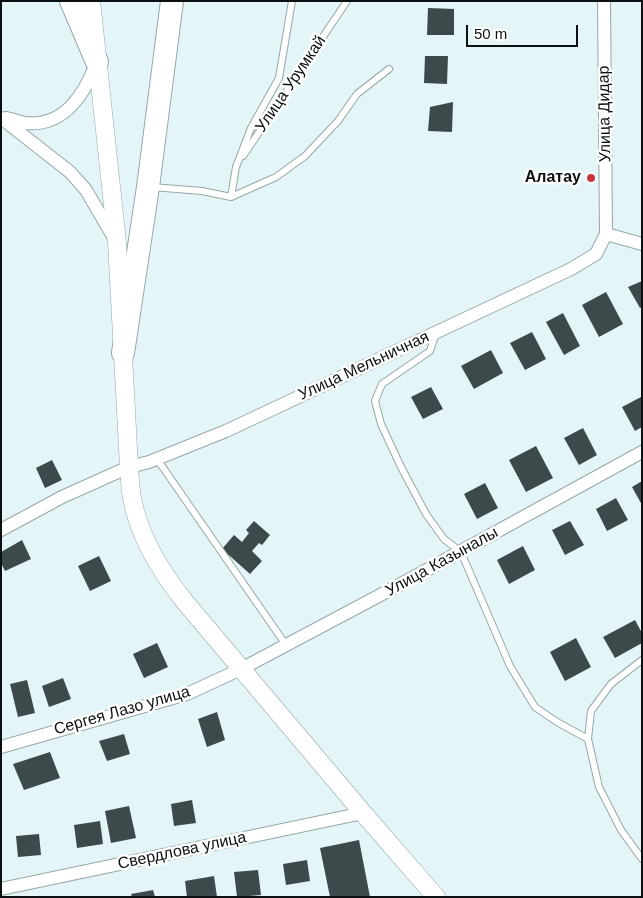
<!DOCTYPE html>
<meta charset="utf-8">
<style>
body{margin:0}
#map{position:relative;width:643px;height:898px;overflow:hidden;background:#e3f5f7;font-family:Arial,sans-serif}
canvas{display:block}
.frame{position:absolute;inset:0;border:2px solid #0b1112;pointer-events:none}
.scale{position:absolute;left:466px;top:25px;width:112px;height:22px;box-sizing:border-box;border:2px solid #0b1112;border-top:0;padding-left:6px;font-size:15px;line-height:18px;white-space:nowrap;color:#0b1112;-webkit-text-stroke:4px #fff;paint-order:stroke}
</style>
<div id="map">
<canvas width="643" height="898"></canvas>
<div class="frame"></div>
<div class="scale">50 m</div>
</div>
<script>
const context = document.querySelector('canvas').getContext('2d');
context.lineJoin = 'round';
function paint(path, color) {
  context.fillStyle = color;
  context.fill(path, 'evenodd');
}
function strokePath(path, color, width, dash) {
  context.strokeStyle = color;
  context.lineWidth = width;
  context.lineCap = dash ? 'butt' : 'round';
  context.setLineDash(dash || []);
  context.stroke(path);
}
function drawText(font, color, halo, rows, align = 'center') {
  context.font = font + ' Arial,sans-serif';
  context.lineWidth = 5;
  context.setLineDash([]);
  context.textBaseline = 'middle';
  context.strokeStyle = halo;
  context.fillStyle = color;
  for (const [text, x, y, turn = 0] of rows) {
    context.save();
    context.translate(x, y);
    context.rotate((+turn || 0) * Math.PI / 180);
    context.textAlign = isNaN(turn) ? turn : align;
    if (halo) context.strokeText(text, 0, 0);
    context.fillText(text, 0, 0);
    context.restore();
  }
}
paint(new Path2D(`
 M 428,8 L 454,9 L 454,35 L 427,35 Z
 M 425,56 L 448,56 L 447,84 L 424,83 Z
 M 453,102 L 452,132 L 428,131 L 430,107 Z
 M 642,281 L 642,307 L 640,308 L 628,287 Z
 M 606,292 L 623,324 L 599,337 L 582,305 Z
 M 563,313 L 580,346 L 564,355 L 546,322 Z
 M 532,332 L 546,359 L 525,370 L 510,343 Z
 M 491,350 L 503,373 L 474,389 L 461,366 Z
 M 431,387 L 443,409 L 423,419 L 411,397 Z
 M 641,397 L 642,427 L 635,431 L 622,407 Z
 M 583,428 L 597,455 L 579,465 L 564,438 Z
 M 536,446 L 553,478 L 526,492 L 509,460 Z
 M 52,460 L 62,480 L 45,488 L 36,468 Z
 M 642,481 L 642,505 L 632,487 Z
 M 485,483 L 498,508 L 477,519 L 464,494 Z
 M 616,498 L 628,520 L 607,531 L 596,509 Z
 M 254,521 L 270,535 L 262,545 L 259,543 L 252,551 L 262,561 L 250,574 L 222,549 L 234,535 L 242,542 L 249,533 L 246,530 Z
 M 570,521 L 584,545 L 565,555 L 552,530 Z
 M 22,540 L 31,559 L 5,571 L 1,563 L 1,552 Z
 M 523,546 L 535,570 L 509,584 L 497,560 Z
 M 99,556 L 111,581 L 90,591 L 78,566 Z
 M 635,620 L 642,633 L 642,643 L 615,658 L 603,637 Z
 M 576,638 L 591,667 L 565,681 L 550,652 Z
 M 157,643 L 168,667 L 144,678 L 133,654 Z
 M 63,678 L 71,699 L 49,707 L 42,686 Z
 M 27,680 L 35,713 L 18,717 L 10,684 Z
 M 217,712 L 225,740 L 207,747 L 198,719 Z
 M 124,734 L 130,754 L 107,761 L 99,741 Z
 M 50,752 L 60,778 L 24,790 L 13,764 Z
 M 192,800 L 196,823 L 174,826 L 171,804 Z
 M 129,806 L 136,838 L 111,843 L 105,811 Z
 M 100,821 L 103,844 L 77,848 L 74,825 Z
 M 39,834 L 41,855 L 18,857 L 16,836 Z
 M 359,840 L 370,897 L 330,897 L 320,848 Z
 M 307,860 L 310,881 L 286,885 L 283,864 Z
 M 258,870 L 261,895 L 237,897 L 234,872 Z
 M 214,876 L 217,897 L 187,897 L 185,881 Z
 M 153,890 L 155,897 L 132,897 L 131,894 Z`), '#3c4a4c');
const lane = new Path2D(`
 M 243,156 L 347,1
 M 152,187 L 202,191 L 231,197 L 276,177 L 305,156 L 338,121 L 357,94 L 389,69
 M 231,197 L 236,167 L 251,128 L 279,78 L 292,1
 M 436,333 L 430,351 L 382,384 L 375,401 L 381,424 L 401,467 L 426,514 L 444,539 L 461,552 L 510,666 L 535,707 L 557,722 L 588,739
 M 157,459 L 286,645
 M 642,660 L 611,684 L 591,711 L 588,739 L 599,787 L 621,830 L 642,859`);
const street = new Path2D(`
 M 1,118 L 70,172 L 86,190 L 114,238
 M 6,118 C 12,119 19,122 25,123 C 64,127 84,95 96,64
 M 606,234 L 642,244
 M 1,530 L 62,497 L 129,467 L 149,462 L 226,431 L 571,269 L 596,254 L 606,234 L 604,1
 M 1,747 L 187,694 L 241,669 L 403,583 L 642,452
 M 1,889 L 363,813`);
const secondary = new Path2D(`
 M 91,1 L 117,242 L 129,467 C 130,477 130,488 132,498 C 139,537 161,572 185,602 L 363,813 L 436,897`);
const highway = new Path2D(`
 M 71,1 L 97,62
 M 123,353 L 148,187 L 172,1`);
strokePath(lane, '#96a7a9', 8);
strokePath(street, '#96a7a9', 14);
strokePath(secondary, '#96a7a9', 19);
strokePath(highway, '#96a7a9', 24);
strokePath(lane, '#fff', 6);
strokePath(street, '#fff', 12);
strokePath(secondary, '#fff', 18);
strokePath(highway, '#fff', 22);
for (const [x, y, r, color] of [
 [591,178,5,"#c5353f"]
]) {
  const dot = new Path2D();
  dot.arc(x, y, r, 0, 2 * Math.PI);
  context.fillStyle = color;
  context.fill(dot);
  strokePath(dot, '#fff', 2);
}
drawText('16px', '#0b1112', '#fff', [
 ["Улица Урумкай",291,84,-56],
 ["Улица Дидар",605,114,-91],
 ["Улица Мельничная",364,366,-25],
 ["Улица Казыналы",442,562,-29],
 ["Сергея Лазо улица",122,711,-16],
 ["Свердлова улица",182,851,-12]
]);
drawText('bold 16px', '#0b1112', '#fff', [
 ["Алатау",581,178]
], 'right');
</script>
